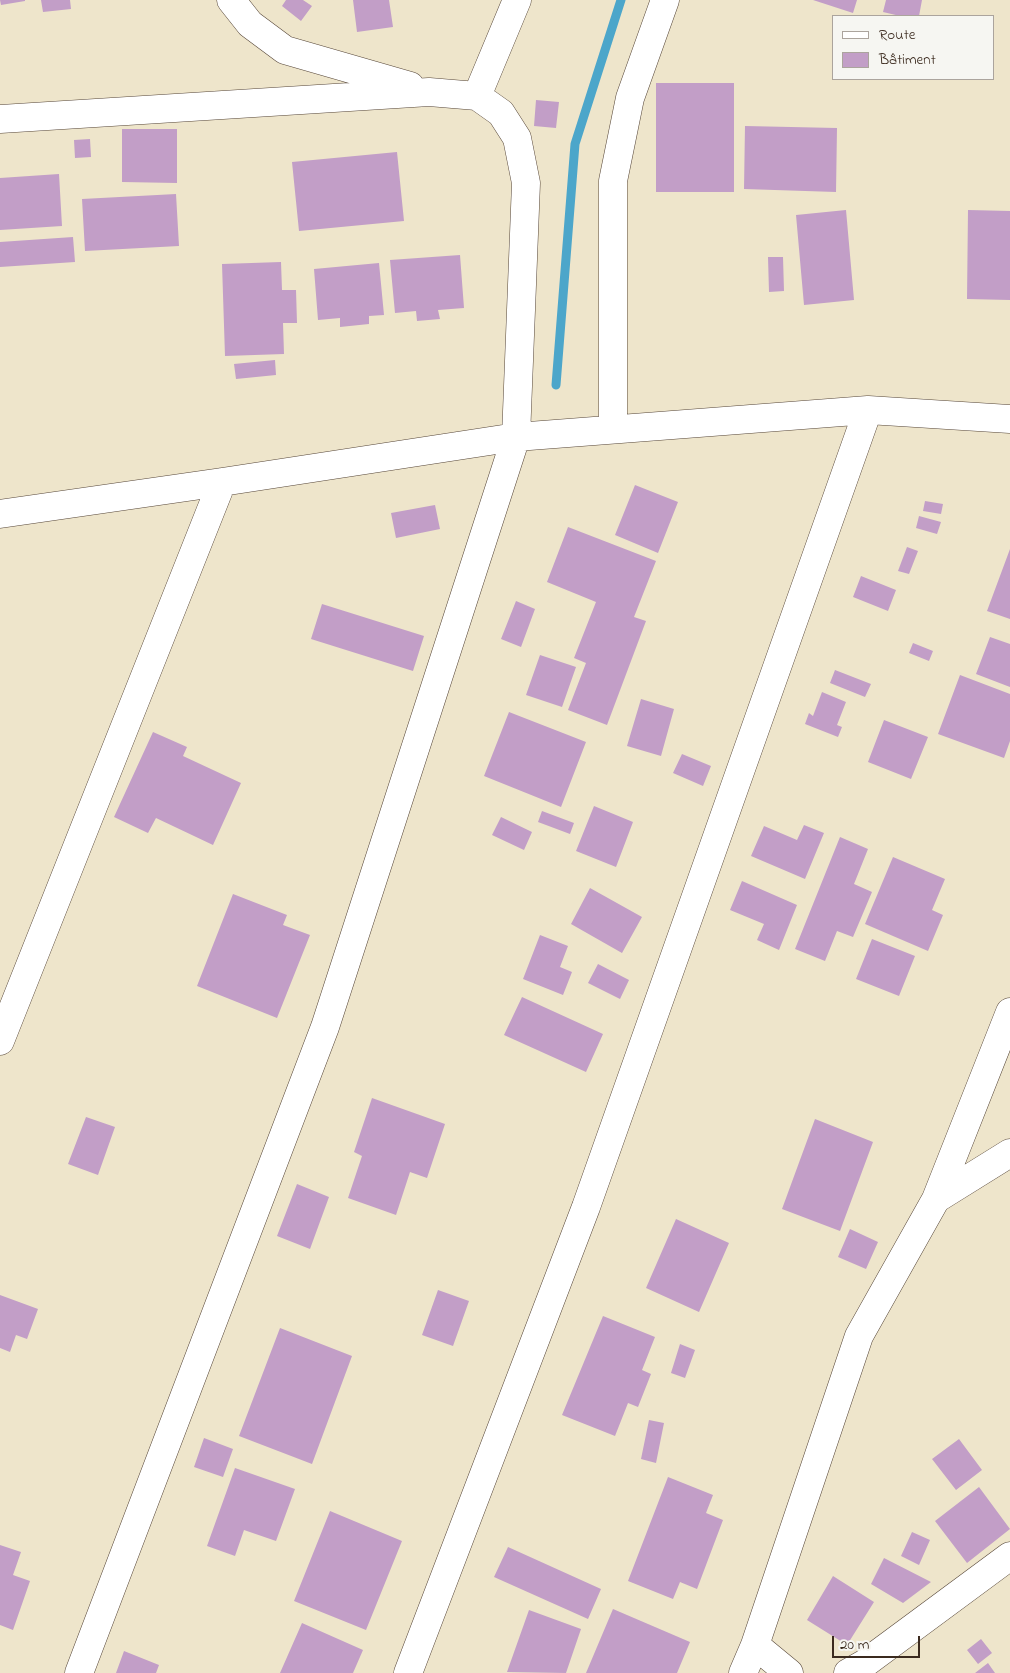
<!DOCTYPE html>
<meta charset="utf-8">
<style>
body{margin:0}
#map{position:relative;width:1010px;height:1673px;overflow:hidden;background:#eee5cb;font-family:"Indie Flower",sans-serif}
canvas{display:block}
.legend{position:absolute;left:832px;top:15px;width:162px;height:65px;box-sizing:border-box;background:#f6f6f2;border:1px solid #aba49d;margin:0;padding:6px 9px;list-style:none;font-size:15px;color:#3b2a1e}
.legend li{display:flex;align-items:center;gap:10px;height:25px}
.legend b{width:25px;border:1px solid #aba49d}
.scale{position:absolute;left:832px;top:1636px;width:88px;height:22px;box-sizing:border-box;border:2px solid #3b2a1e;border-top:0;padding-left:6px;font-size:15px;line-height:18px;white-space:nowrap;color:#3b2a1e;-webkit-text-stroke:4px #f6f6f2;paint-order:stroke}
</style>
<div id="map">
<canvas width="1010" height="1673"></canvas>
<ul class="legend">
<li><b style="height:6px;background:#fff"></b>Route</li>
<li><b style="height:14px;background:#c29ec7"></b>Bâtiment</li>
</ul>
<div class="scale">20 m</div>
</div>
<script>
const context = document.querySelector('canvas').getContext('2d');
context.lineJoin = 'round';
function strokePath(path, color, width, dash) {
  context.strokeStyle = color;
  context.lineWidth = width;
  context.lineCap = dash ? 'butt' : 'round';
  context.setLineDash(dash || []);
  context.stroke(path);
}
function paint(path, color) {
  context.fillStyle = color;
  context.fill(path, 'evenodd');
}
strokePath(new Path2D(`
 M 556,385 L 575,144 L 621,0`), '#4ca6ca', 9);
paint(new Path2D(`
 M 0,0 L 25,0 L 25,1 L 1,5 Z
 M 41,0 L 70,0 L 71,9 L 43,12 Z
 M 286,0 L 303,0 L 312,6 L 301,21 L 282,6 Z
 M 353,0 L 389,0 L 393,27 L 357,32 Z
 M 813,0 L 857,0 L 853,13 Z
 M 886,0 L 922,0 L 919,16 L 900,16 L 883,12 Z
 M 656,83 L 734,83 L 734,192 L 656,192 Z
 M 536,100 L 559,102 L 556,128 L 534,126 Z
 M 745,126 L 837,128 L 836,192 L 744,189 Z
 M 122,129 L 177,129 L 177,183 L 122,182 Z
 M 90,139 L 91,157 L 75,158 L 74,140 Z
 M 397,152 L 404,221 L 299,231 L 292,162 Z
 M 59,174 L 62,226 L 0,230 L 0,178 Z
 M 176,194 L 179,246 L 85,251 L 82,199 Z
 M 846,210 L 854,300 L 804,305 L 796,215 Z
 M 968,210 L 1010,211 L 1010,300 L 967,299 Z
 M 73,237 L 75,262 L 0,267 L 0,242 Z
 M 460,255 L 464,308 L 438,310 L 440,319 L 417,321 L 416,311 L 395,313 L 390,260 Z
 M 768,257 L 783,257 L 784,291 L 769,292 Z
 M 281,262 L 282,290 L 296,290 L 297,323 L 283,323 L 284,354 L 225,356 L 222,264 Z
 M 379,263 L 384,315 L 369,316 L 369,324 L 340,327 L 340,318 L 318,320 L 314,269 Z
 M 275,360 L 276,375 L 236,379 L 234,364 Z
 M 635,485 L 678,502 L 658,553 L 615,535 Z
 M 925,501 L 943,504 L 941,514 L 923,511 Z
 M 435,505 L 440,529 L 396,538 L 391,513 Z
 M 919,516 L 941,522 L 937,534 L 916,528 Z
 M 568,527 L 656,561 L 634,617 L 646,621 L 607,725 L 568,710 L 586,663 L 574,658 L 596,602 L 547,582 Z
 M 907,547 L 918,551 L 909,574 L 898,571 Z
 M 1010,549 L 1010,619 L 987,611 Z
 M 861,576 L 896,590 L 888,611 L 853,597 Z
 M 516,601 L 535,609 L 521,647 L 501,639 Z
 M 322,604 L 424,636 L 413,671 L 311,639 Z
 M 990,637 L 1010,644 L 1010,687 L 976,674 Z
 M 913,643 L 933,651 L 929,661 L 909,653 Z
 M 540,655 L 576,667 L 562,707 L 526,695 Z
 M 835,670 L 871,684 L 865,697 L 830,683 Z
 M 960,675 L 1010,694 L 1010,741 L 1004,758 L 938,734 Z
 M 822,692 L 846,702 L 837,725 L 842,727 L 838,737 L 805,724 L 809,713 L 813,716 Z
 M 641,699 L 674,709 L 661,756 L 627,746 Z
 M 509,712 L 586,742 L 561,807 L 484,776 Z
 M 884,720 L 928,737 L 911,779 L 868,762 Z
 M 153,732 L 187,747 L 183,756 L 241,783 L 213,845 L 156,818 L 148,833 L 114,817 Z
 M 682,754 L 711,766 L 703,786 L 673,773 Z
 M 594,806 L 633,822 L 616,867 L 576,851 Z
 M 542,811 L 574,823 L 570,834 L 538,822 Z
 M 501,817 L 532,832 L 524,850 L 492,835 Z
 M 804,825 L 824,833 L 805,879 L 751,856 L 764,826 L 797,840 Z
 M 840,837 L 868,849 L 854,884 L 872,892 L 853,937 L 837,931 L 825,961 L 795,949 Z
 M 893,857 L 945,879 L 932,910 L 943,915 L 928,951 L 865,924 Z
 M 742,881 L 797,905 L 779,950 L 757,940 L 764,924 L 730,910 Z
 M 590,888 L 642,917 L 622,953 L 571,924 Z
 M 233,894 L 287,915 L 283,925 L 310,935 L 277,1018 L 197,986 Z
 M 540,935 L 568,946 L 560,967 L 572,972 L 563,995 L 523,979 Z
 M 872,939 L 915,956 L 899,996 L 856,979 Z
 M 598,964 L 629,980 L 620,999 L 588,983 Z
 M 522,997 L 603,1034 L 586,1072 L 504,1035 Z
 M 372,1098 L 445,1124 L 427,1178 L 410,1172 L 396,1215 L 348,1198 L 362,1156 L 354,1152 Z
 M 86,1117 L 115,1127 L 98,1175 L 68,1164 Z
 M 815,1119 L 873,1142 L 840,1231 L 782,1209 Z
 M 297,1184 L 329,1197 L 310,1249 L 277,1236 Z
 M 676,1219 L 729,1243 L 699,1312 L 646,1288 Z
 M 850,1229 L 878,1242 L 866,1269 L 838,1257 Z
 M 438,1290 L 469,1301 L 453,1346 L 422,1335 Z
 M 0,1295 L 38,1309 L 27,1339 L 16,1335 L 10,1352 L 0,1348 Z
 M 603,1316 L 655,1337 L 642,1370 L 651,1374 L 638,1407 L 628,1403 L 615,1436 L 562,1415 Z
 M 280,1328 L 352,1356 L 312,1464 L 239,1436 Z
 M 680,1344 L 695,1350 L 685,1378 L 671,1373 Z
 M 649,1420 L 664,1423 L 656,1463 L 641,1459 Z
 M 204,1438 L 233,1449 L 223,1477 L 194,1467 Z
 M 959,1439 L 982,1470 L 956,1490 L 932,1459 Z
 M 235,1468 L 295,1489 L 276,1541 L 244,1530 L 235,1556 L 207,1546 Z
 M 668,1477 L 713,1495 L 706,1513 L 723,1520 L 697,1589 L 680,1582 L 673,1599 L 628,1581 Z
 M 979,1487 L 1010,1529 L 967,1563 L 935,1521 Z
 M 330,1511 L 402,1541 L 366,1630 L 294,1601 Z
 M 912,1532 L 930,1540 L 919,1565 L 901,1556 Z
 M 0,1545 L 21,1552 L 13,1575 L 30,1581 L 13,1630 L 0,1625 Z
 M 508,1547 L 601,1589 L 588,1619 L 494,1577 Z
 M 884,1558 L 931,1582 L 903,1603 L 871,1584 Z
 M 833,1576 L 874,1602 L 847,1645 L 807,1620 Z
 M 613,1609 L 690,1642 L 677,1673 L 586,1673 Z
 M 529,1610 L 581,1629 L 566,1673 L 507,1672 Z
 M 302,1623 L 363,1650 L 353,1673 L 280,1673 Z
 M 981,1639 L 992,1653 L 978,1664 L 967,1650 Z
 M 124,1651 L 159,1665 L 156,1673 L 116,1673 Z
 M 988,1663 L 995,1673 L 975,1673 Z`), '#c29ec7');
const minor = new Path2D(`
 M 231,0 L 250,24 L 285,50 L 410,86
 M 477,96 L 517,0
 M 0,119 L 429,92 L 477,96 L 501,113 L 517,138 L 526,183 L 516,437 L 325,1027 L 79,1673
 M 613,429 L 613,181 L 630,98 L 665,0
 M 0,514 L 222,482 L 516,437 L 868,410 L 1010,419
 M 0,1041 L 222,482
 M 936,1199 L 1010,1153
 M 755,1645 L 789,1673
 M 408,1673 L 586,1207 L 868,410
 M 743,1673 L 755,1645 L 859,1336 L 936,1199 L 1010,1012
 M 848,1673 L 864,1664 L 1010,1556`);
strokePath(minor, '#564638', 29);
strokePath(minor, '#fff', 28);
</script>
